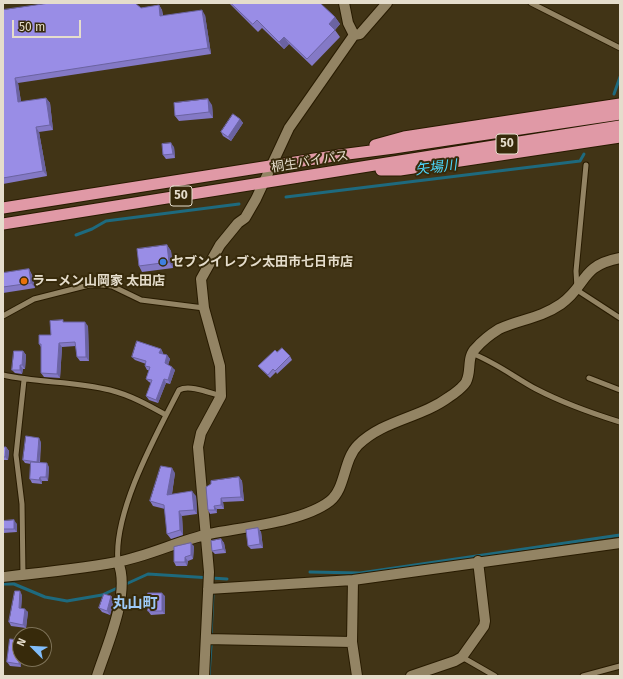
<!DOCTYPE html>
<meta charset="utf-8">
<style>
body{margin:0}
#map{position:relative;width:623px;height:679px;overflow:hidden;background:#413416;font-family:"Fira Sans",sans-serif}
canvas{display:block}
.frame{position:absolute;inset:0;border:4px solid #e5ddcc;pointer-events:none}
.north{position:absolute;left:12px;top:627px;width:40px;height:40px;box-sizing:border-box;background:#372a0b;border:1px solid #7d7258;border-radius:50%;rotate:294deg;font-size:11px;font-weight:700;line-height:16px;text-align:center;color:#e5ddcc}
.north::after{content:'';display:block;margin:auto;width:14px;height:18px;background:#81bdfa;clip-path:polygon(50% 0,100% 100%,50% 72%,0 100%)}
.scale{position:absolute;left:12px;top:20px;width:69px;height:18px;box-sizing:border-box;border:2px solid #e5ddcc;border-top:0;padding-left:5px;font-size:12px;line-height:14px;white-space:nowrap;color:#e5ddcc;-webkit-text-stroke:3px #372a0b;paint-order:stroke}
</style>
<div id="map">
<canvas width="623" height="679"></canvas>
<div class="frame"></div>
<div class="north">N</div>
<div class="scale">50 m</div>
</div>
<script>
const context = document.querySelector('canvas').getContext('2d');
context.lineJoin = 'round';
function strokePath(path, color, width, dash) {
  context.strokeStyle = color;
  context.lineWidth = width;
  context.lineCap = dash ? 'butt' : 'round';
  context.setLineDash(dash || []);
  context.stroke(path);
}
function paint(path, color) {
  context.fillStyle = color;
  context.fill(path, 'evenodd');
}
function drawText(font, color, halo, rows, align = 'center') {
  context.font = font + ' "Fira Sans","Noto Sans JP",sans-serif';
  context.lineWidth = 4;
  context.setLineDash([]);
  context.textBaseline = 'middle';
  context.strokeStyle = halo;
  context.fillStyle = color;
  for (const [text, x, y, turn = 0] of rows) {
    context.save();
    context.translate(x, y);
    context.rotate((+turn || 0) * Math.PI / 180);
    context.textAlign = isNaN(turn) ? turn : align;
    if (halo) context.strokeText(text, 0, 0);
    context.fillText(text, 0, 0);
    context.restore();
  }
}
strokePath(new Path2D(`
 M 614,94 L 620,77
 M 286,197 L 580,161 L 584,154
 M 76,235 L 92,229 L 106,221 L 239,204
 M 310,572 L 360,573 L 620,535
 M 3,584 L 14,584 L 45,597 L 67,601 L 102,595 L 148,574 L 227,579
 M 211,635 L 213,593
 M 209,676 L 211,645`), '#1e6a7e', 3);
const service = new Path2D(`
 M 531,3 L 620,48
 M 586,165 L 576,271 L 577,288 L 580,292 L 620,318
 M 3,316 L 34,299 L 89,285 L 102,285 L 112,286 L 141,300 L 204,308
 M 471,353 C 495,362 514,377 536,389 C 563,403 591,413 620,422
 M 3,375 C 38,383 75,381 110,390 C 130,395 148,405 166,415
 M 589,378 L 620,390
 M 118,562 C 113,512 156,435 179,390 C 189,384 210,393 221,396
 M 23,575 L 22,504 L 16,455 L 24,380
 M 462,657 L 495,676
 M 583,676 L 620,666`);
const minor = new Path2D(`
 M 3,577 C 41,573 80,569 117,562 C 149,556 178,541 209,534 C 244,527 303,522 330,501 C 346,488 343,460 358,445 C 383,420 421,418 449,397 C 454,394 463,387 466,382 C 472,371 466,357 476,348 C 482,341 491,334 499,329 C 520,319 539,319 561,304 C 588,285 579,266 620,258
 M 353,580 L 352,642 L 357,676
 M 208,589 L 353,580 L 620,543
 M 206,639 L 352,642
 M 97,676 C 107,645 131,593 118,562
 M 204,676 L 209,572 L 198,447 L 201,433 L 221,396 L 220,366 L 204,308 L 201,279 L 220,245 L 238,223 L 245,218 L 256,199 L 289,128 L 354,35 L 360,34 L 387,3
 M 411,676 L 455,661 L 462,657 L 484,626 L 485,621 L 478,561`);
const tertiary = new Path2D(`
 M 344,3 L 348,23 L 354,35`);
const trunk = new Path2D(`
 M 375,145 L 404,137 L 620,104
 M 381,170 L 400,170 L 620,137
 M 3,208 L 340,155 L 394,148 L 620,114
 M 3,224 L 620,126`);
strokePath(service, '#281b00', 7);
strokePath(minor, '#281b00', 12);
strokePath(tertiary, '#281b00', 12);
strokePath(trunk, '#281b00', 13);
strokePath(service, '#938464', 5);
strokePath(minor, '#938464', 10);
strokePath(tertiary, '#938464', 10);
strokePath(trunk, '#e099a6', 11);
paint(new Path2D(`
 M 229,3 L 320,3 L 335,17 L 340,24 L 335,30 L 340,37 L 312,66 L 289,44 L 284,49 L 262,28 L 258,32 Z
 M 159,5 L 162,10 L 163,15 L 205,15 L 211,54 L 18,83 L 21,102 L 46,98 L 50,103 L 53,130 L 39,132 L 47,176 L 3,184 L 3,10 L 141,8 Z
 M 212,105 L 213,118 L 179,121 L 175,116 Z
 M 240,119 L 243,123 L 231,141 L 223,136 L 221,132 Z
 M 174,147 L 175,158 L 166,159 L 163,155 Z
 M 167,245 L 171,251 L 173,268 L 142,272 L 139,266 Z
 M 29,269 L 32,275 L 35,288 L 3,293 L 3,273 Z
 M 64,322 L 88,326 L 89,361 L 80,361 L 77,357 L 76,346 L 62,347 L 60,378 L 44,377 L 41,373 L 41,347 L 39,344 L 51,335 Z
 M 161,349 L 163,353 L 163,354 L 167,355 L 170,359 L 168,365 L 175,370 L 170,384 L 166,383 L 158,403 L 149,400 L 146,396 L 151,383 L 149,382 L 146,379 L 149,370 L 147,370 L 145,366 L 146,364 L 135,360 L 132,357 Z
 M 23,351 L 26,355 L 25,369 L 23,369 L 22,374 L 15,373 L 12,370 Z
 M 277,352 L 290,356 L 292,360 L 277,374 L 276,372 L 270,378 L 258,366 Z
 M 41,442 L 40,463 L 49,467 L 48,481 L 42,481 L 42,484 L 32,483 L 30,479 L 31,464 L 25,463 L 23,460 Z
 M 3,447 L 6,447 L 9,451 L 8,460 L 3,460 Z
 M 175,473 L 172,494 L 196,496 L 197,514 L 182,516 L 183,535 L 171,539 L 167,534 L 165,509 L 153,506 L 150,501 Z
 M 239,477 L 242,481 L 244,501 L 223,502 L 224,509 L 217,509 L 217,513 L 210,514 L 208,510 Z
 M 3,521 L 17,524 L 17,532 L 3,533 Z
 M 258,528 L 261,532 L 263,548 L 251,549 L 248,546 Z
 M 221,539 L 224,543 L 226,553 L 215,554 L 212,551 Z
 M 194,546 L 193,559 L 188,561 L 187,566 L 176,566 L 174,562 Z
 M 22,595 L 21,608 L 28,612 L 26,628 L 11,626 L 9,622 Z
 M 111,596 L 114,600 L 110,615 L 102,612 L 99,608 Z
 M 165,596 L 165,614 L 151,615 L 148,611 Z
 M 10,639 L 21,667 L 10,666 L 7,662 Z`), '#8479c6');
paint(new Path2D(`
 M 159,5 L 162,10 L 163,21 L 160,16 Z
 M 202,10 L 205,15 L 211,54 L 208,48 Z
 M 335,17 L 340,24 L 334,31 L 329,24 Z
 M 284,37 L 289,44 L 284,49 L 279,42 Z
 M 15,78 L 18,83 L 22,107 L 18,102 Z
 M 46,98 L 50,103 L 53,130 L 50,125 Z
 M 208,99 L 212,105 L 213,118 L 209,112 Z
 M 240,119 L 243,123 L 231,141 L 228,137 Z
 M 36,127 L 39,132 L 47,176 L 43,171 Z
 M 171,143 L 174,147 L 175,158 L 173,154 Z
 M 167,245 L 171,251 L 173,268 L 169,262 Z
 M 29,269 L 32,275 L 35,288 L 31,283 Z
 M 85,322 L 88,326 L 89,361 L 86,357 Z
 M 59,343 L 62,347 L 60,378 L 57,374 Z
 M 161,349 L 163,353 L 162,356 L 159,353 Z
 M 23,351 L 26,355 L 25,369 L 22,365 Z
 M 167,355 L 170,359 L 167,367 L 165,363 Z
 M 20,365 L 23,369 L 22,374 L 20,370 Z
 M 172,367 L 175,370 L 170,384 L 168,380 Z
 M 164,379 L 166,383 L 158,403 L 156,400 Z
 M 39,438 L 41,442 L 39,466 L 37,462 Z
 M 6,447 L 9,451 L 8,460 L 5,457 Z
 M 47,463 L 49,467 L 48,481 L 46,477 Z
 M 172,468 L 175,473 L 171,500 L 167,495 Z
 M 40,477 L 42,481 L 42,484 L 39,480 Z
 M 239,477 L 242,481 L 244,501 L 241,497 Z
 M 192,491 L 196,496 L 197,514 L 194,510 Z
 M 221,498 L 223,502 L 224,509 L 221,505 Z
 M 214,506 L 217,509 L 217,513 L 215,510 Z
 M 179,511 L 182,516 L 183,535 L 180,530 Z
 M 14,520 L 17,524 L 17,532 L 14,529 Z
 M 258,528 L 261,532 L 263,548 L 260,544 Z
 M 221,539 L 224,543 L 226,553 L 223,549 Z
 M 191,543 L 194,546 L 193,559 L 191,555 Z
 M 185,557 L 188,561 L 187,566 L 185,562 Z
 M 20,591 L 22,595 L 21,611 L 19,608 Z
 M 162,593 L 165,596 L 165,614 L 162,611 Z
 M 111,596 L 114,600 L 110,615 L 107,611 Z
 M 25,609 L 28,612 L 26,628 L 23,625 Z
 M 19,640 L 20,642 L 20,659 L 21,659 L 21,667 L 19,664 Z`), '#6b63a1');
const building = new Path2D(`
 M 50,3 L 135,3 L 141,8 L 159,5 L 160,16 L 202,10 L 208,48 L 15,78 L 18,102 L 46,98 L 50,125 L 36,127 L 43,171 L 3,178 L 3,10 Z
 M 231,3 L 320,3 L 335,17 L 329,24 L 335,30 L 307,59 L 284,37 L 279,42 L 257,20 L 253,24 Z
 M 208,99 L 209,112 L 175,116 L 174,103 Z
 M 233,114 L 240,119 L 228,137 L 221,132 Z
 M 171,143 L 173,154 L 163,155 L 162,144 Z
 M 167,245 L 169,262 L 139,266 L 137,249 Z
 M 29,269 L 31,283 L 3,287 L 3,273 Z
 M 63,320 L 63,322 L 85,322 L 86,357 L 77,357 L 75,342 L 59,343 L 57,374 L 41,373 L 41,344 L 39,344 L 39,335 L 51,335 L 50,321 Z
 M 137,341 L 161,349 L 159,353 L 167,355 L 165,363 L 172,367 L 168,380 L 164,379 L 156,400 L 146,396 L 152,380 L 146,379 L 150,367 L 145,366 L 146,361 L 132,357 Z
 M 282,348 L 290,356 L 275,371 L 273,369 L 268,375 L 258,366 L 275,350 L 277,352 Z
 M 14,351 L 23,351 L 22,365 L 20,365 L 20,370 L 12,370 Z
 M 26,436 L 39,438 L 37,462 L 23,460 Z
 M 3,447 L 6,447 L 5,457 L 3,457 Z
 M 31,462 L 47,463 L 46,477 L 40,477 L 39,480 L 30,479 Z
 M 161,466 L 172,468 L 167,495 L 192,491 L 194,510 L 179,511 L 180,530 L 167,534 L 164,505 L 150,501 Z
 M 239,477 L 241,497 L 221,498 L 221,505 L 214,506 L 215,510 L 208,510 L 206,487 L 211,484 L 211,481 Z
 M 14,520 L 14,529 L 3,529 L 3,521 Z
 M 258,528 L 260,544 L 248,546 L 246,530 Z
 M 221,539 L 223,549 L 212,551 L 211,541 Z
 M 191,543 L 191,555 L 185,557 L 185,562 L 174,562 L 174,547 Z
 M 15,591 L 20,591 L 19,608 L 25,609 L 23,625 L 9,622 Z
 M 148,593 L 162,593 L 162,611 L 148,611 Z
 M 104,594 L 111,596 L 107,611 L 99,608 Z
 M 10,639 L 19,640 L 19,664 L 7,662 Z`);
paint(building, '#998de6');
strokePath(building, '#6b63a1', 1);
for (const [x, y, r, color] of [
 [163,262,4,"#3f7fe0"],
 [24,281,4,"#e8710a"]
]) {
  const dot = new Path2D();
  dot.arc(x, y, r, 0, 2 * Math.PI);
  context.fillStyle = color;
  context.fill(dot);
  strokePath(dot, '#372a0b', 1.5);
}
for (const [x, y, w] of [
 [507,144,22],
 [181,196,22]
]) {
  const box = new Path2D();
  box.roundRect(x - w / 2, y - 10, w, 20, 3);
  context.fillStyle = '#372a0b';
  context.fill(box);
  strokePath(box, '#e5ddcc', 1);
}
drawText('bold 12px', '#e5ddcc', null, [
 ["50",507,144],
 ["50",181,196]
]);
drawText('13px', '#e5ddcc', '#372a0b', [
 ["桐生バイパス",310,162,-9]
]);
drawText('bold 13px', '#e5ddcc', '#372a0b', [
 ["セブンイレブン太田市七日市店",171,262],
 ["ラーメン山岡家 太田店",32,281]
], 'left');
drawText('italic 14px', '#4cd8fd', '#372a0b', [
 ["矢場川",436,168,-7]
]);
drawText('bold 15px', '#9dc9f7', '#372a0b', [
 ["丸山町",135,604]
]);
</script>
